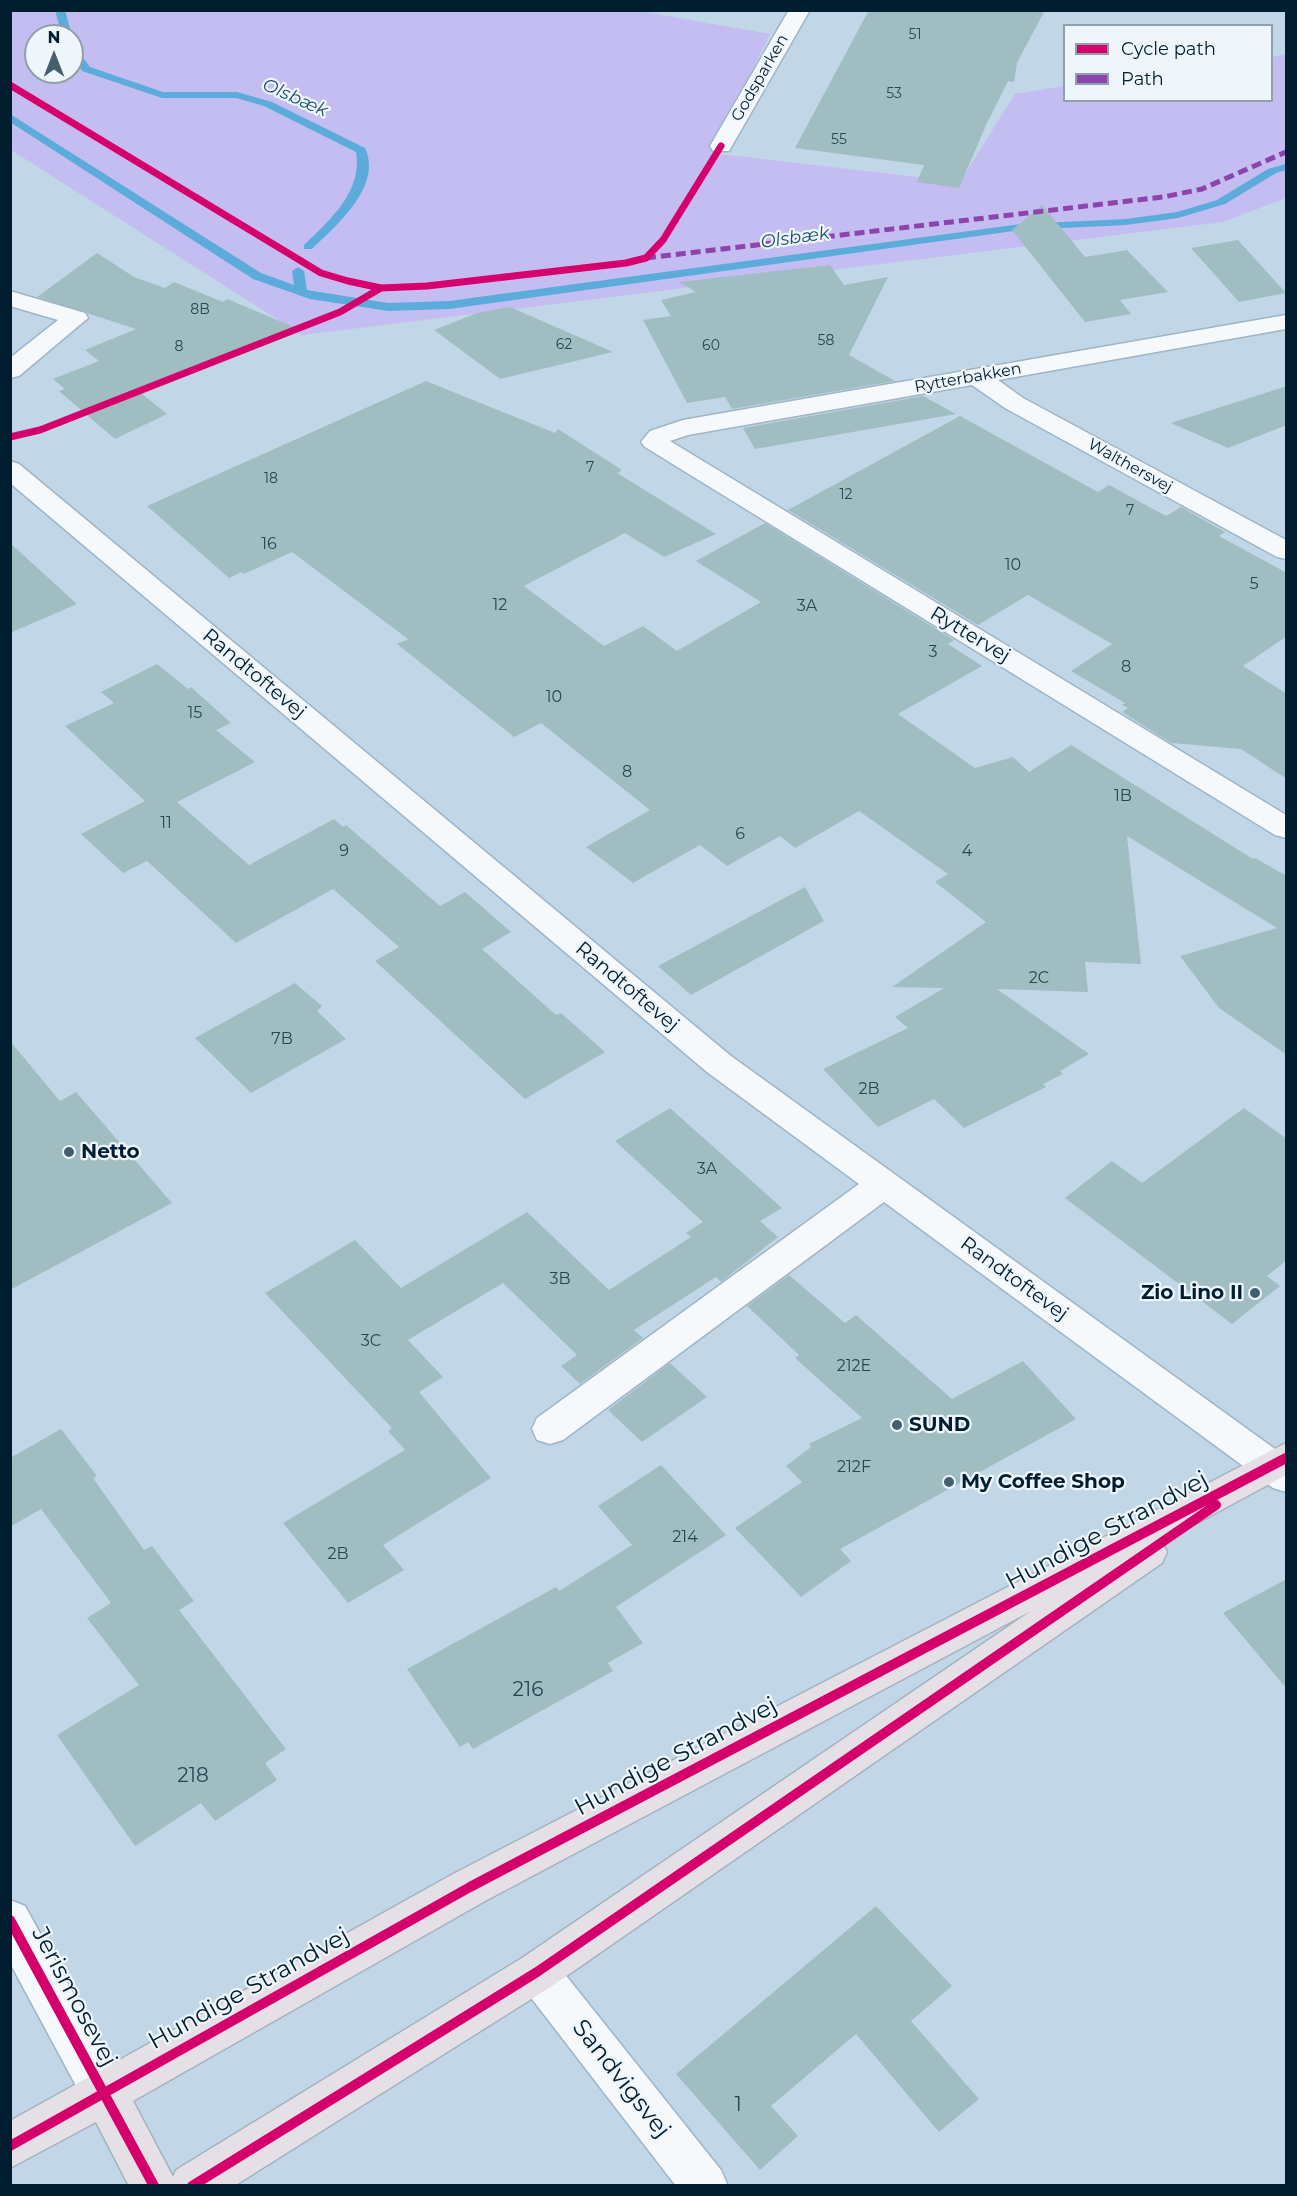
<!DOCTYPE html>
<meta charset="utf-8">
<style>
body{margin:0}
#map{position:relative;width:1297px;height:2196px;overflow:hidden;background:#c1d7e8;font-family:Montserrat,sans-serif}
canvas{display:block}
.frame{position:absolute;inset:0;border:12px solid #001e30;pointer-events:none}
.legend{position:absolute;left:1063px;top:24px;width:210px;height:78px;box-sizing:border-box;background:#eff6fb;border:2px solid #8fa0aa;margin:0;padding:8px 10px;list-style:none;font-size:18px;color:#001e30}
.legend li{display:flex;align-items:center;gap:12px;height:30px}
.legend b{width:30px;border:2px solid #8fa0aa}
.north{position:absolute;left:24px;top:24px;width:60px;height:60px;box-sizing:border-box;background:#eff6fb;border:2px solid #8fa0aa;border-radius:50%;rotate:0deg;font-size:16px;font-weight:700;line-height:24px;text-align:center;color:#001e30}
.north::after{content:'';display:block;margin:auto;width:21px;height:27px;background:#445f70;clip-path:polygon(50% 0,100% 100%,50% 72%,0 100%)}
</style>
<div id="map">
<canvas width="1297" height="2196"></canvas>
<div class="frame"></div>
<ul class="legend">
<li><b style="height:8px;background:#d6006c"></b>Cycle path</li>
<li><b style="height:8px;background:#8e44ad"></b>Path</li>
</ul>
<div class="north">N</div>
</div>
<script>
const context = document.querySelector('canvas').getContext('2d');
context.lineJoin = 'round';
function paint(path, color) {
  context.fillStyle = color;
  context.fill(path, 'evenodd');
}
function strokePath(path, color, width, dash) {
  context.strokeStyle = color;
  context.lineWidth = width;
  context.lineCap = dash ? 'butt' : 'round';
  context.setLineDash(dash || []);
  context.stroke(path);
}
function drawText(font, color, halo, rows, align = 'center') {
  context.font = font + ' Montserrat,sans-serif';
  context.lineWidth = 4.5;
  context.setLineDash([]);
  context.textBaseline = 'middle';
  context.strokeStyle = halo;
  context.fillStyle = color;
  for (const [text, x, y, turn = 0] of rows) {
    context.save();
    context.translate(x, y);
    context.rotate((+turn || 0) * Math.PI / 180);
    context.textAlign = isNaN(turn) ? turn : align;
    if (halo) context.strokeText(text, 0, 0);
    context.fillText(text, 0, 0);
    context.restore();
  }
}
paint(new Path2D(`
 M 10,11 L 639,11 L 770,34 L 711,153 L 960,182 L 1015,94 L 1064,86 L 1064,100 L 1272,100 L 1272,57 L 1286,54 L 1286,198 L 1223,222 L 302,335 L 11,150 ZM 36,36 L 72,36 L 72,72 L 36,72 Z`), '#c3bdf2');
paint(new Path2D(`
 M 55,10 L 65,10 L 72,36 L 62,36 Z
 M 72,47 L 76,48 L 90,67 L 163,92 L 237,92 L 272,102 L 365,148 C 383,186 336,226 312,249 L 304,249 L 304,245 C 330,220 363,191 356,152 L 264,106 L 236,98 L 162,98 L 82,71 L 72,57 Z
 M 10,114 L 261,273 L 294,285 L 292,271 L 298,267 L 304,271 L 307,290 L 388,303 L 449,301 L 1021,224 L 1126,219 L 1177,212 L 1217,200 L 1268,169 L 1286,164 L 1286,170 L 1276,173 L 1225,204 L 1178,218 L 1126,225 L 1021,230 L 449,309 L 388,311 L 310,299 L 253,279 L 10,122 Z`), '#5cacdb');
paint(new Path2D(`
 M 869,10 L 1045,10 L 1017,63 L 1014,82 L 1008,81 L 987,123 L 959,188 L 917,182 L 924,165 L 795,148 Z
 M 1042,205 L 1085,257 L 1127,250 L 1168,292 L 1120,300 L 1131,314 L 1085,322 L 1012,230 Z
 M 1238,240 L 1286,293 L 1239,302 L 1191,248 Z
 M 97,253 L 134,277 L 165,288 L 174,282 L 223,302 L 227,299 L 294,327 L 136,389 L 167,414 L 115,439 L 59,391 L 65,389 L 53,379 L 99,361 L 85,350 L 136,329 L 37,297 Z
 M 830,265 L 844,285 L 888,277 L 849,355 L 895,381 L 732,409 L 725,397 L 687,403 L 643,320 L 671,316 L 661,300 L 696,292 L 679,282 Z
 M 510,307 L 613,352 L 500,379 L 434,330 L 477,313 Z
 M 426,381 L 555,433 L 558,429 L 622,470 L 617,473 L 716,534 L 664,557 L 625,533 L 524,586 L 604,646 L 643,626 L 677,651 L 761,602 L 696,561 L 765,523 L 954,640 L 948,644 L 982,666 L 898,714 L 975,768 L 1013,757 L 1029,772 L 1071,745 L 1253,859 L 1255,858 L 1287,876 L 1287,1055 L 1219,1008 L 1180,956 L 1277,928 L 1127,836 L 1141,964 L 1085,962 L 1088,992 L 997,989 L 1089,1054 L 1060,1071 L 1063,1074 L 1043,1084 L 1046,1087 L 964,1128 L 934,1099 L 878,1127 L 823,1069 L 908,1028 L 895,1017 L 944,988 L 892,987 L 986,922 L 935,882 L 948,874 L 859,811 L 795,848 L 780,836 L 727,866 L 700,845 L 633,883 L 586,847 L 650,810 L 541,723 L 514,737 L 397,644 L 408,639 L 292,552 L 244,574 L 242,572 L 229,578 L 147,506 Z
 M 1287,386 L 1287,425 L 1228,448 L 1171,423 Z
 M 923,396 L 956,414 L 755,449 L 743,428 Z
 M 960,416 L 1098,492 L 1109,485 L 1166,516 L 1181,507 L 1225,532 L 1219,536 L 1287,573 L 1287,636 L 1243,666 L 1287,694 L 1287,779 L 1241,749 L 1171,743 L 1122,712 L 1128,708 L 1122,705 L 1125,703 L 1071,671 L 1112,644 L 1028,595 L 978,625 L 788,510 Z
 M 10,543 L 77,604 L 10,633 Z
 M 157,664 L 188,689 L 191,687 L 231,723 L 216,730 L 255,762 L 177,802 L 249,865 L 334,819 L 343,827 L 346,825 L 440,906 L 465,892 L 511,932 L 482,949 L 556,1015 L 561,1013 L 605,1052 L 525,1099 L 375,961 L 399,947 L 333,889 L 236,943 L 147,861 L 123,873 L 81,834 L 145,801 L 65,726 L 114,703 L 101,692 Z
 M 805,887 L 824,921 L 691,995 L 658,966 Z
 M 295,983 L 322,1006 L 317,1011 L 346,1039 L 251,1093 L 195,1038 Z
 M 10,1041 L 60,1101 L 76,1092 L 172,1203 L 10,1290 Z
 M 670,1108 L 782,1208 L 760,1221 L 778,1237 L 721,1282 L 716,1277 L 634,1330 L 643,1338 L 580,1384 L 561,1366 L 577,1355 L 503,1283 L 408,1340 L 443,1377 L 419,1392 L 491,1478 L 383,1545 L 404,1570 L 348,1603 L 283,1523 L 405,1450 L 388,1431 L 392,1428 L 265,1293 L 355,1240 L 401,1288 L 527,1212 L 609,1290 L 691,1237 L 686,1233 L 703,1222 L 615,1141 Z
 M 1244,1108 L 1287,1139 L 1287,1260 L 1267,1276 L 1280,1286 L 1232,1324 L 1065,1198 L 1112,1161 L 1142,1183 Z
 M 789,1275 L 845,1323 L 856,1315 L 952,1399 L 1023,1361 L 1076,1419 L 840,1549 L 851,1561 L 801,1597 L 735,1528 L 802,1482 L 786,1466 L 811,1447 L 809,1444 L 862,1418 L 795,1358 L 799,1355 L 747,1306 Z
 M 670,1363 L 707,1397 L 642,1442 L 608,1410 Z
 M 61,1429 L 97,1476 L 93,1478 L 144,1550 L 152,1546 L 194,1601 L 179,1610 L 286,1749 L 265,1763 L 277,1780 L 215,1821 L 201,1803 L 135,1846 L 57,1735 L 139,1685 L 87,1618 L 111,1603 L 41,1509 L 10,1527 L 10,1458 Z
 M 661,1465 L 726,1535 L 616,1607 L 643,1643 L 608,1663 L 613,1671 L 473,1749 L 468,1742 L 460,1747 L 407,1669 L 556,1587 L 559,1591 L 632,1545 L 598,1506 Z
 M 1287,1579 L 1287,1689 L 1223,1613 Z
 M 876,1906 L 952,1986 L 911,2021 L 979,2099 L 939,2132 L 856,2034 L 771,2106 L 798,2136 L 760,2170 L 676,2074 Z`), '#a0bec2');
const minor = new Path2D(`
 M 789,10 L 810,10 L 729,151 L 713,151 L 710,146 Z
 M 10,291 L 85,313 L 88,318 L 19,376 L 10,378 L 10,358 L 58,320 L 10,306 Z
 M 1286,315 L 1286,329 L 998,380 L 1023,398 L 1286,540 L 1286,559 L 1277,557 L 1005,408 L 972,385 L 688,435 L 670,441 L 1286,815 L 1286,838 L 1275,835 L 645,447 L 641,442 L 650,431 L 683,420 Z
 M 10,461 L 19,464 L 731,1056 L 1286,1457 L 1286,1492 L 1273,1488 L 884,1202 L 563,1440 L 550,1444 L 537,1440 L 532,1429 L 537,1418 L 859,1184 L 707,1072 L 10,483 Z
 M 10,1900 L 25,1906 L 120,2078 L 126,2093 L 120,2108 L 104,2115 L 88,2108 L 10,1963 Z
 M 537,1952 L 552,1958 L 721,2170 L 728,2186 L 676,2186 L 522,1986 L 516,1972 L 522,1958 Z`);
const major = new Path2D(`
 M 1286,1443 L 1286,1475 L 1162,1542 L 1167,1552 L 1162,1563 L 552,1986 L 234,2186 L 129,2186 L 96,2122 L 10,2168 L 10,2121 L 455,1873 ZM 1031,1611 L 522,1958 L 176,2170 L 173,2177 L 133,2101 L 485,1901 Z`);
strokePath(minor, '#9eb5c6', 3);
strokePath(major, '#a3b3be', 3);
paint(minor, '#f6f9fc');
paint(major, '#e5e0e5');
strokePath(new Path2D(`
 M 646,258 L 1163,197 L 1202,189 L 1286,152`), '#8e44ad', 5, [10, 5]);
strokePath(new Path2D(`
 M 10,85 L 321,273 L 348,281 L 381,288 L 427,286 L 626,263 L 646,258 L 663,240 L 721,146
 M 10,437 L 40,430 L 340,312 L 381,288`), '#d6006c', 7);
strokePath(new Path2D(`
 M 10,1920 L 154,2186
 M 10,2146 L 470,1887 L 1286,1458
 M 192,2186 L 537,1972 L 1216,1505`), '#d6006c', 10);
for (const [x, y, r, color] of [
 [69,1152,6,"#445f70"],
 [1255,1293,6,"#445f70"],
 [897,1425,6,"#445f70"],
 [949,1482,6,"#445f70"]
]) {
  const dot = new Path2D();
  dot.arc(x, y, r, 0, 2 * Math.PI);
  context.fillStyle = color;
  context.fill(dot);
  strokePath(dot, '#eff6fb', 2);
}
drawText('14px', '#284654', null, [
 ["51",915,35],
 ["53",894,94],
 ["55",839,140],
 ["8B",200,310],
 ["58",826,341],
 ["62",564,345],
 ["60",711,346],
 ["8",179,347],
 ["7",590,468],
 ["18",271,479],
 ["12",846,495],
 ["7",1130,511]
]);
drawText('16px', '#001e30', '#eff6fb', [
 ["Godsparken",760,78,-60],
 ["Rytterbakken",968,378,-10],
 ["Walthersvej",1130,466,29]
]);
drawText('16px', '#284654', null, [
 ["16",269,544],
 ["10",1013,565],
 ["5",1254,584],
 ["12",500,605],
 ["3A",807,606],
 ["3",933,652],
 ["8",1126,667],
 ["10",554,697],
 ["15",195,713],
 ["8",627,772],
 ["1B",1123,796],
 ["11",166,823],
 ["6",740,834],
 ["9",344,851],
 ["4",967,851],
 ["2C",1039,978],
 ["7B",282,1039],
 ["2B",869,1089],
 ["3A",707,1169],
 ["3B",560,1279],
 ["3C",371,1341],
 ["212E",854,1366],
 ["212F",854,1467],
 ["214",685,1537],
 ["2B",338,1554]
]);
drawText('italic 18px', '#1d5172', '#eff6fb', [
 ["Olsbæk",295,98,24],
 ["Olsbæk",795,238,-8]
]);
drawText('20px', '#001e30', '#eff6fb', [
 ["Ryttervej",970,635,31],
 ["Randtoftevej",254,674,40],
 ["Randtoftevej",627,987,40],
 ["Randtoftevej",1014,1279,36]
]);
drawText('bold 20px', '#001e30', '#eff6fb', [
 ["Netto",81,1152],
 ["Zio Lino II",1243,1293,"right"],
 ["SUND",909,1425],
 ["My Coffee Shop",961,1482]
], 'left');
drawText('20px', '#284654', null, [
 ["216",528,1690],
 ["218",193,1776],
 ["1",738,2105]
]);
drawText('24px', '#001e30', '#eff6fb', [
 ["Hundige Strandvej",1107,1531,-28],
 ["Hundige Strandvej",676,1757,-28],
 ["Hundige Strandvej",249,1989,-29],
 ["Jerismosevej",74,1997,62],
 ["Sandvigsvej",621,2079,52]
]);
</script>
